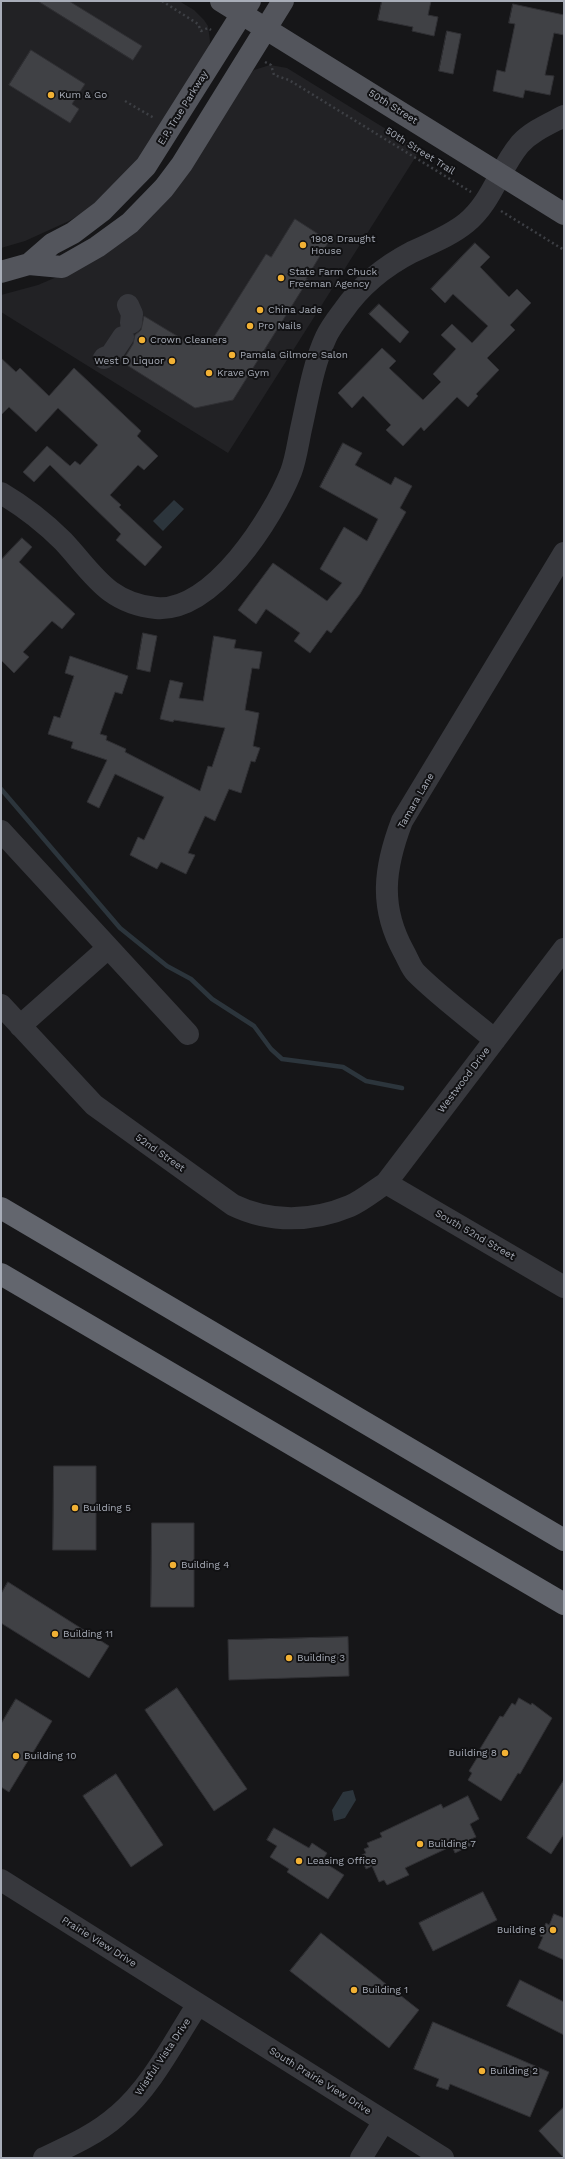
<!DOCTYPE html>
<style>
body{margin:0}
#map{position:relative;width:565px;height:2159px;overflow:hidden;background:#161618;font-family:"Work Sans",sans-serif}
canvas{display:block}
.frame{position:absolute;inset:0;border:2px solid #a8adb8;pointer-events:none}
</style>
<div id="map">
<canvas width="565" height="2159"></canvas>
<div class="frame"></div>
</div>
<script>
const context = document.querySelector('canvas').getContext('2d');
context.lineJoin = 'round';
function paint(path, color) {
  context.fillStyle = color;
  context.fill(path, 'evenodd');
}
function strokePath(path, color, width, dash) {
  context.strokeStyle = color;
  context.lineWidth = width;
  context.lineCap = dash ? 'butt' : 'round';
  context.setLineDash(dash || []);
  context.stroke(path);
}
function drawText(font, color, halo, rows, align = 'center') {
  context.font = font + ' "Work Sans",sans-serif';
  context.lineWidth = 4;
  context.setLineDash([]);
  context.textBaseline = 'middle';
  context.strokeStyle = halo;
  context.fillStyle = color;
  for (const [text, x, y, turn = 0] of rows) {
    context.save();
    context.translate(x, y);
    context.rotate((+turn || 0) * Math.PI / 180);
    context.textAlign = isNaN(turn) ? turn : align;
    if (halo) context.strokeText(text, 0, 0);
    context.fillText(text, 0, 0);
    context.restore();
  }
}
paint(new Path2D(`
 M 1,1 L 179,1 L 194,10 L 204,20 L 208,26 L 210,41 L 209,49 L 154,138 L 128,173 L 86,211 L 69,221 L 25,241 L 1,248 Z
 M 270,65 L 287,68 L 420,150 L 228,453 L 1,312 L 1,295 L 38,285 L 80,267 L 248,75 L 254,70 Z`), '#222225');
paint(new Path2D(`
 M 174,500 L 184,509 L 163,531 L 153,521 Z
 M 353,1790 L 356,1800 L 345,1818 L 334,1821 L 332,1810 L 343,1792 Z`), '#2c353c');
strokePath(new Path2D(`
 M 1,789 L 120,928 L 167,966 L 191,979 L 212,999 L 254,1026 L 271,1049 L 282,1059 L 343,1067 L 366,1081 L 402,1088`), '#2c353c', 4.5);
const building = new Path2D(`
 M 38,1 L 69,1 L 142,46 L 133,60 Z
 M 382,1 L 431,1 L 428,15 L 438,17 L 434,36 L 412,31 L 413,27 L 378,20 Z
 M 513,4 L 564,15 L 564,35 L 554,33 L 545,75 L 554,76 L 550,95 L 525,90 L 523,98 L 493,91 L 497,70 L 505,72 L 515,24 L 509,23 Z
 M 447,31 L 461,34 L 453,74 L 439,71 Z
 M 31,50 L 85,84 L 72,104 L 79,109 L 70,123 L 9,85 Z
 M 295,219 L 329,241 L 306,279 L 308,280 L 233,400 L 195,408 L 122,362 L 133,344 L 135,335 L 141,330 L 144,316 L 192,345 L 212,340 L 266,254 L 271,257 Z
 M 475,243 L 490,257 L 480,267 L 509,297 L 517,289 L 531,303 L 510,325 L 515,330 L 487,358 L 499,370 L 476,394 L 478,396 L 468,407 L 457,397 L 424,431 L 421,427 L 403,446 L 386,430 L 391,425 L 363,396 L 352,408 L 338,393 L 382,348 L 396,361 L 389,368 L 423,400 L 441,382 L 433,374 L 456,349 L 441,335 L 452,324 L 472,343 L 488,326 L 453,294 L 445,303 L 431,289 Z
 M 379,304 L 409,332 L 400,343 L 369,314 Z
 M 1,358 L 16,372 L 20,368 L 49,396 L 74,368 L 141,431 L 137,436 L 158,456 L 144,470 L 138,465 L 110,495 L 121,505 L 119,507 L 162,547 L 145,566 L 116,540 L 121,534 L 50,465 L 34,482 L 23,472 L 47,446 L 70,466 L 75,461 L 80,465 L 98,445 L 58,408 L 36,432 L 9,407 L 1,415 Z
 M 343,443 L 362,453 L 355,465 L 391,485 L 395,477 L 412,486 L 400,508 L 406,512 L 360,594 L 331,633 L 327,630 L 310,653 L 294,641 L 300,633 L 266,609 L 256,624 L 238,610 L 273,563 L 327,601 L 342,583 L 320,569 L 344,527 L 367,541 L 378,519 L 320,487 Z
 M 22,538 L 32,547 L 19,562 L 75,614 L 62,629 L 52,621 L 23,652 L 29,657 L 14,673 L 1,660 L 1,560 Z
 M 143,633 L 157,636 L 150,672 L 137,669 Z
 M 214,636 L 236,640 L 234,648 L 262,652 L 259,669 L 252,668 L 245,710 L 259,713 L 253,746 L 260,748 L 255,762 L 251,761 L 241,793 L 229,789 L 215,821 L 205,816 L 188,853 L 195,855 L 186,874 L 161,862 L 157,869 L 130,855 L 138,837 L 144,840 L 164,797 L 115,774 L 99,808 L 87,802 L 107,760 L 71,748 L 73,742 L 48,734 L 54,716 L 60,718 L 74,676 L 65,673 L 70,656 L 128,676 L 122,694 L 115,692 L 100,734 L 107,736 L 106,740 L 126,749 L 125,752 L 200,791 L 208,766 L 212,767 L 225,728 L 174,720 L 173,722 L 160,719 L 170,680 L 183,683 L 179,698 L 203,701 Z
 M 54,1466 L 96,1466 L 96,1550 L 53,1550 Z
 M 152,1523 L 194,1523 L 194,1607 L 151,1607 Z
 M 8,1582 L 109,1646 L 89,1678 L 1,1623 L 1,1594 Z
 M 348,1637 L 349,1676 L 229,1680 L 228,1640 Z
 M 177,1688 L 247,1789 L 214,1811 L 145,1710 Z
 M 519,1698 L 531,1705 L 532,1703 L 552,1718 L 520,1774 L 518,1773 L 501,1801 L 468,1780 L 472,1773 L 469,1771 L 477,1758 L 475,1757 L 500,1716 L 503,1717 L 512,1703 L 515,1705 Z
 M 16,1699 L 52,1721 L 9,1792 L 1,1787 L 1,1724 Z
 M 116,1774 L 163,1845 L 131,1867 L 83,1796 Z
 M 564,1780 L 564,1834 L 551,1854 L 527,1838 Z
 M 468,1796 L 479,1819 L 470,1824 L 476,1837 L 471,1839 L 474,1844 L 455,1853 L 452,1846 L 422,1860 L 405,1868 L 409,1875 L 387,1885 L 384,1880 L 379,1882 L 372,1866 L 366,1869 L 360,1856 L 366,1853 L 364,1849 L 369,1847 L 367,1843 L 382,1837 L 380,1833 L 441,1804 L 443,1808 Z
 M 274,1828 L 309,1848 L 312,1843 L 327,1853 L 322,1861 L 344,1875 L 328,1899 L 287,1872 L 289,1869 L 270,1857 L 277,1846 L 267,1840 Z
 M 483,1892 L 497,1920 L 433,1951 L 419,1923 Z
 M 554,1914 L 564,1918 L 564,1960 L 538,1948 L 543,1937 L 540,1936 L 546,1923 L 549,1925 Z
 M 321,1933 L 419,2010 L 389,2048 L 290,1971 Z
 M 520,1980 L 564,2002 L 564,2035 L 507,2006 Z
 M 433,2022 L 549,2072 L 530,2117 L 450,2084 L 448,2090 L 436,2086 L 439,2079 L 414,2069 Z
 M 564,2107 L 564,2158 L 539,2131 Z`);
paint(building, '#404145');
strokePath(building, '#303034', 1);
strokePath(new Path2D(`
 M 162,1 L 198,24 L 201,31 L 208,28 L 211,30
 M 265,62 L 271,65 L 274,75 L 289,80 L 471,192
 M 125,101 L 154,118
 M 501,211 L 564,250`), '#3d3f44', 2.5, [2, 3]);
strokePath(new Path2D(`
 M 128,305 L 132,314 L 131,323
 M 104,358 L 111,355 L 123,337
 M 1,493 C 23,506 45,523 63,541 C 93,573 107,603 156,608 C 213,613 273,517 291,472 C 296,459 298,443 301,429 C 308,398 313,365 326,337 C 330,328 337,319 343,311 C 361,285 385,266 412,252 C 431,243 450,236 466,223 C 492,202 499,169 520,144 C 532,131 549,124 564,116
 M 1,831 L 188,1034
 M 1,1005 L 94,1105 L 233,1205 C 270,1223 312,1222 350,1206 C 362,1201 375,1190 386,1183 L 564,949
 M 20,1026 L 108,948
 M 495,1040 C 469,1018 440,997 416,973 C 411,968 408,959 404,952 C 379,907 384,868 402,821 L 564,553
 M 386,1183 L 564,1287
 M 1,1880 L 443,2158
 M 44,2158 C 70,2146 97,2134 118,2115 C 152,2086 174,2041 198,2004
 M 361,2158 L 384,2121`), '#37383d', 22);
strokePath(new Path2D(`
 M 221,1 L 564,214
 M 29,264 L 52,244 L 73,233 L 102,211 L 146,166 L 250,1
 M 1,272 L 29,264 L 62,267 L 97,247 L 130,223 L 164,188 L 182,164 L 283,1`), '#53555c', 22);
strokePath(new Path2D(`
 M 1,1208 L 564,1540
 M 1,1274 L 564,1604`), '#63666e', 22);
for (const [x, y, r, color] of [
 [51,95,4,"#f2b134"],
 [303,245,4,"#f2b134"],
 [281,278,4,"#f2b134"],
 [260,310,4,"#f2b134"],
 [250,326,4,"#f2b134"],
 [142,340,4,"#f2b134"],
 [232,355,4,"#f2b134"],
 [172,361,4,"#f2b134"],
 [209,373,4,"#f2b134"],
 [75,1508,4,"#f2b134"],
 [173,1565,4,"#f2b134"],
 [55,1634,4,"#f2b134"],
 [289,1658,4,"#f2b134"],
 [505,1753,4,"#f2b134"],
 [16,1756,4,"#f2b134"],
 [420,1844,4,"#f2b134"],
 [299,1861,4,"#f2b134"],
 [553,1930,4,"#f2b134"],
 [354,1990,4,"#f2b134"],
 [482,2071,4,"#f2b134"]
]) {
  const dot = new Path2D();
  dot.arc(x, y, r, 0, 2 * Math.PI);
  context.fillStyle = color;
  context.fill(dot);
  strokePath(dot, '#111113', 1.5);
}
drawText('10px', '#a8adb8', '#111113', [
 ["Kum & Go",59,95],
 ["1908 Draught",311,239],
 ["House",311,251],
 ["State Farm Chuck",289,272],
 ["Freeman Agency",289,284],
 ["China Jade",268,310],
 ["Pro Nails",258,326],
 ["Crown Cleaners",150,340],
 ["Pamala Gilmore Salon",240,355],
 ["West D Liquor",164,361,"right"],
 ["Krave Gym",217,373],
 ["Building 5",83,1508],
 ["Building 4",181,1565],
 ["Building 11",63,1634],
 ["Building 3",297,1658],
 ["Building 8",497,1753,"right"],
 ["Building 10",24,1756],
 ["Building 7",428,1844],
 ["Leasing Office",307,1861],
 ["Building 6",545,1930,"right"],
 ["Building 1",362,1990],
 ["Building 2",490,2071]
], 'left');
drawText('10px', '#a8adb8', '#111113', [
 ["50th Street",393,107,32],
 ["E.P. True Parkway",183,108,-58],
 ["50th Street Trail",420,151,32],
 ["Tamara Lane",416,801,-60],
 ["Westwood Drive",464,1080,-53],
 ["52nd Street",160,1153,35],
 ["South 52nd Street",475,1235,30],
 ["Prairie View Drive",99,1942,32],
 ["Wistful Vista Drive",163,2057,-56],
 ["South Prairie View Drive",320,2081,32]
]);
</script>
